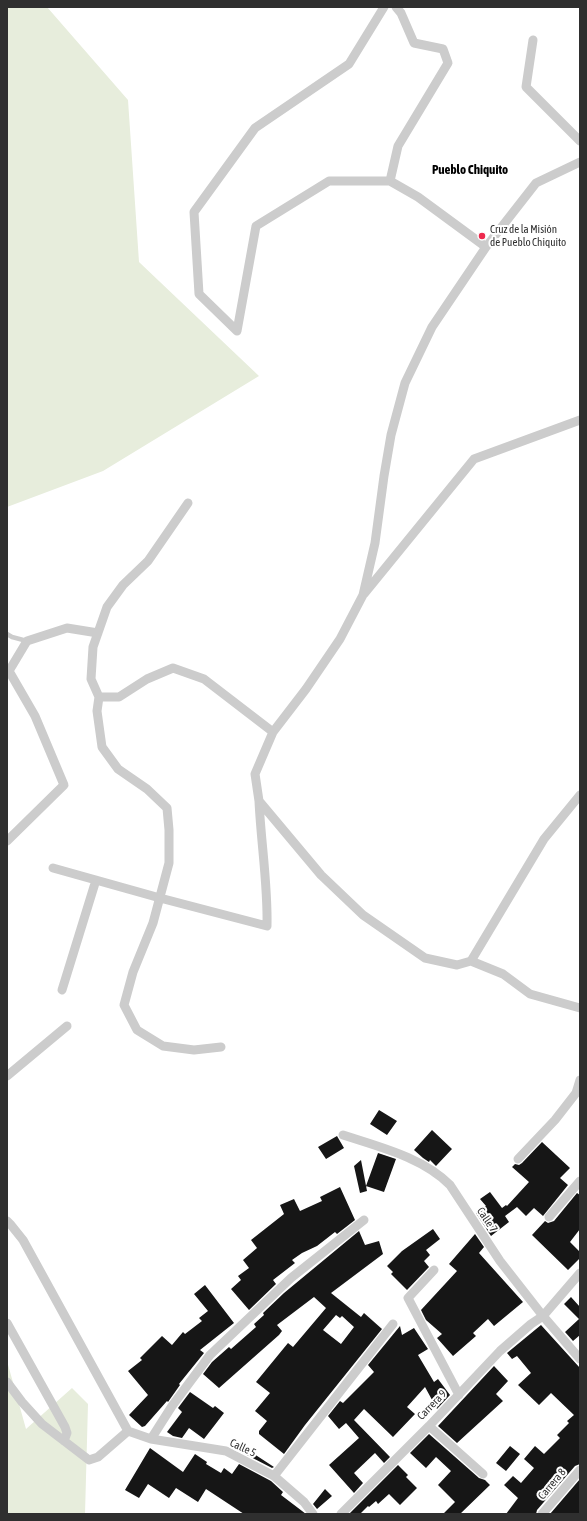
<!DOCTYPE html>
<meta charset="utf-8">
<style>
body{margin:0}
#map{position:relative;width:587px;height:1521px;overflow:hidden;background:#fff;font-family:"Asap Condensed",sans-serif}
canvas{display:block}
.frame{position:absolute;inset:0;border:8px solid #2f2f2f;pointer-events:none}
</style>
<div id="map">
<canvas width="587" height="1521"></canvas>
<div class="frame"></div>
</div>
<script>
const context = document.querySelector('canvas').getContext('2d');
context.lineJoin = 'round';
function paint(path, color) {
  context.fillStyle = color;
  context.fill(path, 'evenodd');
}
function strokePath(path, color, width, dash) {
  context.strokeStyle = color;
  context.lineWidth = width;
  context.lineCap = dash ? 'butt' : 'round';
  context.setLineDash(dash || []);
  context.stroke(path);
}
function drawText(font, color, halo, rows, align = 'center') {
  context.font = font + ' "Asap Condensed",sans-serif';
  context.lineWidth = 4;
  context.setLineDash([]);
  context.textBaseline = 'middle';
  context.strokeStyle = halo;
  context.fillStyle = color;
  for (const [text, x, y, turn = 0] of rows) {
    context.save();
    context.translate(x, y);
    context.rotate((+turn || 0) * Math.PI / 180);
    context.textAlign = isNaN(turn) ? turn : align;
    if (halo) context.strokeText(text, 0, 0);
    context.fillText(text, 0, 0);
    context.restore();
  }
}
paint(new Path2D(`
 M 7,7 L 47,7 L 128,100 L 139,262 L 259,376 L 103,471 L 7,507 Z
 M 7,1361 L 26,1429 L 72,1388 L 88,1404 L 85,1514 L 7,1514 Z`), '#e7eddc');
paint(new Path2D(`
 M 379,1110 L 397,1121 L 387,1135 L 370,1124 Z
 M 432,1130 L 452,1149 L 436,1166 L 430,1160 L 429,1162 L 423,1158 L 414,1150 Z
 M 337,1136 L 344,1148 L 326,1159 L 318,1147 Z
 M 542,1142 L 570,1168 L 560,1178 L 568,1185 L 543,1216 L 534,1208 L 526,1216 L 517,1207 L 505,1216 L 509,1222 L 491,1236 L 476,1213 L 486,1206 L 480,1199 L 490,1192 L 502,1208 L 506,1205 L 507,1206 L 529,1182 L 512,1167 L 515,1164 L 519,1165 L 522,1163 Z
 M 378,1153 L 396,1159 L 384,1192 L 366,1186 Z
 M 361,1160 L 367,1191 L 360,1193 L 354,1166 Z
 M 340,1187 L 355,1220 L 337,1234 L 335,1232 L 317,1246 L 302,1253 L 292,1260 L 295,1263 L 273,1280 L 276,1284 L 249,1310 L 231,1289 L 241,1280 L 238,1276 L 249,1268 L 243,1260 L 257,1248 L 251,1240 L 284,1214 L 280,1205 L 294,1199 L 300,1211 L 322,1201 L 320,1197 Z
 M 577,1193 L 580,1195 L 580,1229 L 570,1242 L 580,1252 L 580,1258 L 568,1270 L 532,1235 L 545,1221 L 548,1223 L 554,1221 Z
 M 433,1229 L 440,1239 L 426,1250 L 430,1255 L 424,1261 L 429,1267 L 407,1290 L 391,1274 L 393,1272 L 387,1266 L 402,1251 Z
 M 359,1231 L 365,1245 L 379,1241 L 383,1254 L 331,1293 L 361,1317 L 364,1313 L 382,1329 L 305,1425 L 284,1454 L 259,1434 L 259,1431 L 267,1421 L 255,1411 L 270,1393 L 256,1382 L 288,1343 L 293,1347 L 326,1308 L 314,1297 L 277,1325 L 282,1331 L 279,1335 L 219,1388 L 203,1374 L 212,1362 L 229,1347 L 231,1349 L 256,1327 L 254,1324 L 264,1315 L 263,1313 L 284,1293 ZM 336,1315 L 340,1318 L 342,1316 L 354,1327 L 341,1344 L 323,1330 Z
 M 475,1234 L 484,1247 L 479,1253 L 523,1302 L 494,1326 L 488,1319 L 473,1333 L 476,1336 L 453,1356 L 437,1338 L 442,1334 L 426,1320 L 421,1310 L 457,1271 L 449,1264 Z
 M 205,1285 L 234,1323 L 200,1350 L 204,1353 L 179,1384 L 180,1385 L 168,1402 L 167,1401 L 145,1426 L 142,1427 L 129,1415 L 148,1395 L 128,1371 L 142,1360 L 140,1358 L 162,1336 L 172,1345 L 183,1332 L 185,1334 L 202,1321 L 199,1318 L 208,1311 L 194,1294 Z
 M 571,1297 L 580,1307 L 580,1335 L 573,1341 L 565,1332 L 579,1319 L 564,1304 Z
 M 541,1325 L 580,1368 L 580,1464 L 575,1466 L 537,1510 L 536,1514 L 506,1514 L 518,1498 L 504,1485 L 513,1476 L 521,1483 L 534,1468 L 524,1459 L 535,1446 L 544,1454 L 560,1438 L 557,1435 L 569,1423 L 567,1421 L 574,1415 L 551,1393 L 539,1405 L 518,1385 L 531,1373 L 517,1356 L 512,1359 L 507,1353 Z
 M 400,1326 L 402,1335 L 414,1328 L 428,1349 L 418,1355 L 434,1382 L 438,1379 L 450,1395 L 437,1409 L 425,1387 L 407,1407 L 415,1414 L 393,1437 L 364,1409 L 354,1420 L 390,1457 L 384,1463 L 375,1453 L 354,1473 L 363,1483 L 354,1493 L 329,1465 L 359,1438 L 346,1423 L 339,1429 L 328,1416 L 340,1401 L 343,1403 L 374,1372 L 368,1365 Z
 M 494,1366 L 508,1381 L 496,1394 L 503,1401 L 457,1443 L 438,1426 Z
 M 190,1392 L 213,1408 L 215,1406 L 224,1413 L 204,1439 L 189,1428 L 182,1438 L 173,1436 L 167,1432 L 182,1412 L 178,1408 Z
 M 429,1434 L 479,1478 L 485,1480 L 490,1485 L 460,1514 L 443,1514 L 455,1502 L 438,1485 L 451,1471 L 436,1457 L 426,1468 L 410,1453 Z
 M 510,1446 L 520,1454 L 506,1471 L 496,1463 Z
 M 150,1448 L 183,1472 L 195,1454 L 207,1462 L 206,1464 L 221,1473 L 224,1468 L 232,1474 L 239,1464 L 271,1481 L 283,1492 L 281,1495 L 306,1514 L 244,1514 L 206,1489 L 198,1502 L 176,1488 L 169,1498 L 148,1484 L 139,1498 L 125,1490 Z
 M 248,1450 L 274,1467 L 272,1468 L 245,1454 Z
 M 398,1465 L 408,1475 L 406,1477 L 417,1488 L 400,1505 L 389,1494 L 378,1504 L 376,1501 L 369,1507 L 368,1506 L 360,1514 L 349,1514 Z
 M 580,1479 L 580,1514 L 550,1514 Z
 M 325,1489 L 332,1496 L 317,1509 L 313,1504 Z`), '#161616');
strokePath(new Path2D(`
 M 7,634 L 12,637 L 27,641`), '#ccc', 4.5);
strokePath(new Path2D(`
 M 384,7 L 349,64 L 255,128 L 194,212 L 199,294 L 237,331 L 256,226 L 329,181 L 390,181 L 418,197 L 486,247
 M 533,40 L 526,87 L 580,141
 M 580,162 L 536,183 L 486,247 L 432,327 L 405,383 L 391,435 L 384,476 L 375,543 L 363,595 L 340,639 L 306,689 L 273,732 L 255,774 L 259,801 L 321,875 L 363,915 L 425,958 L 457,965 L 471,961 L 503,974 L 530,994 L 580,1008
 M 390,181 L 398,146 L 448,63 L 443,49 L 414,43 L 401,13 L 396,7
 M 188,503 L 148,561 L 123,585 L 107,607 L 93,647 L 91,679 L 99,697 L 119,697 L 147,679 L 173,668 L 204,679 L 273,732
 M 364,594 L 474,459 L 580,420
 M 99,697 L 97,711 L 102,747 L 118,769 L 147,789 L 167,808 L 169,830 L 169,863 L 153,923 L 133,972 L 124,1005 L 137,1030 L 163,1046 L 194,1050 L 221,1047
 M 7,841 L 64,785 L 35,716 L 9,671 L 27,641 L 67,628 L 98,633
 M 53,868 L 160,898 L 267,926 C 268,885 261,843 259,801
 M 471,961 L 544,839 L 580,795
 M 62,990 L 96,880
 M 7,1076 L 67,1026
 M 343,1135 C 379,1147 422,1157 450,1185 L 500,1261 L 543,1316 L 580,1359
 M 518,1159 L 555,1120 L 576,1093 L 580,1080
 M 549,1217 L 580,1181
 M 7,1221 L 11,1225 L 23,1240 L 128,1431 L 151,1439 L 226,1451 L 274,1476 L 304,1502 L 313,1514
 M 434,1270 L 408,1298 L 459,1395
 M 7,1323 L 65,1427 L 67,1433 L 64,1441
 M 7,1382 L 22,1402 L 42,1424 L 89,1460 L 98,1457 L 128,1431
 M 429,1426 L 483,1474
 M 151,1439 L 172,1406 L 210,1355 L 291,1278 L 364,1220
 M 274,1476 L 393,1324
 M 341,1514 L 429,1426 L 500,1351 L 531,1324 L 543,1316 L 580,1273
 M 542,1514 L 580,1470`), '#ccc', 9);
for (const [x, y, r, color] of [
 [482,236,4,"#ed294d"]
]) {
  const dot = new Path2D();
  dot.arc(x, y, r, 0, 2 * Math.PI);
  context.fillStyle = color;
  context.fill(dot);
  strokePath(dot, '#fff', 1.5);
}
drawText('11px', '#2f2f2f', '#fff', [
 ["Cruz de la Misión",490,230],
 ["de Pueblo Chiquito",490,243]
], 'left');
drawText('11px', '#2f2f2f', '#fff', [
 ["Calle 7",487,1220,56],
 ["Carrera 9",432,1405,-46],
 ["Calle 5",243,1448,25],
 ["Carrera 8",552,1484,-50]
]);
drawText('bold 13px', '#000', '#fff', [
 ["Pueblo Chiquito",470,170]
]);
</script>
